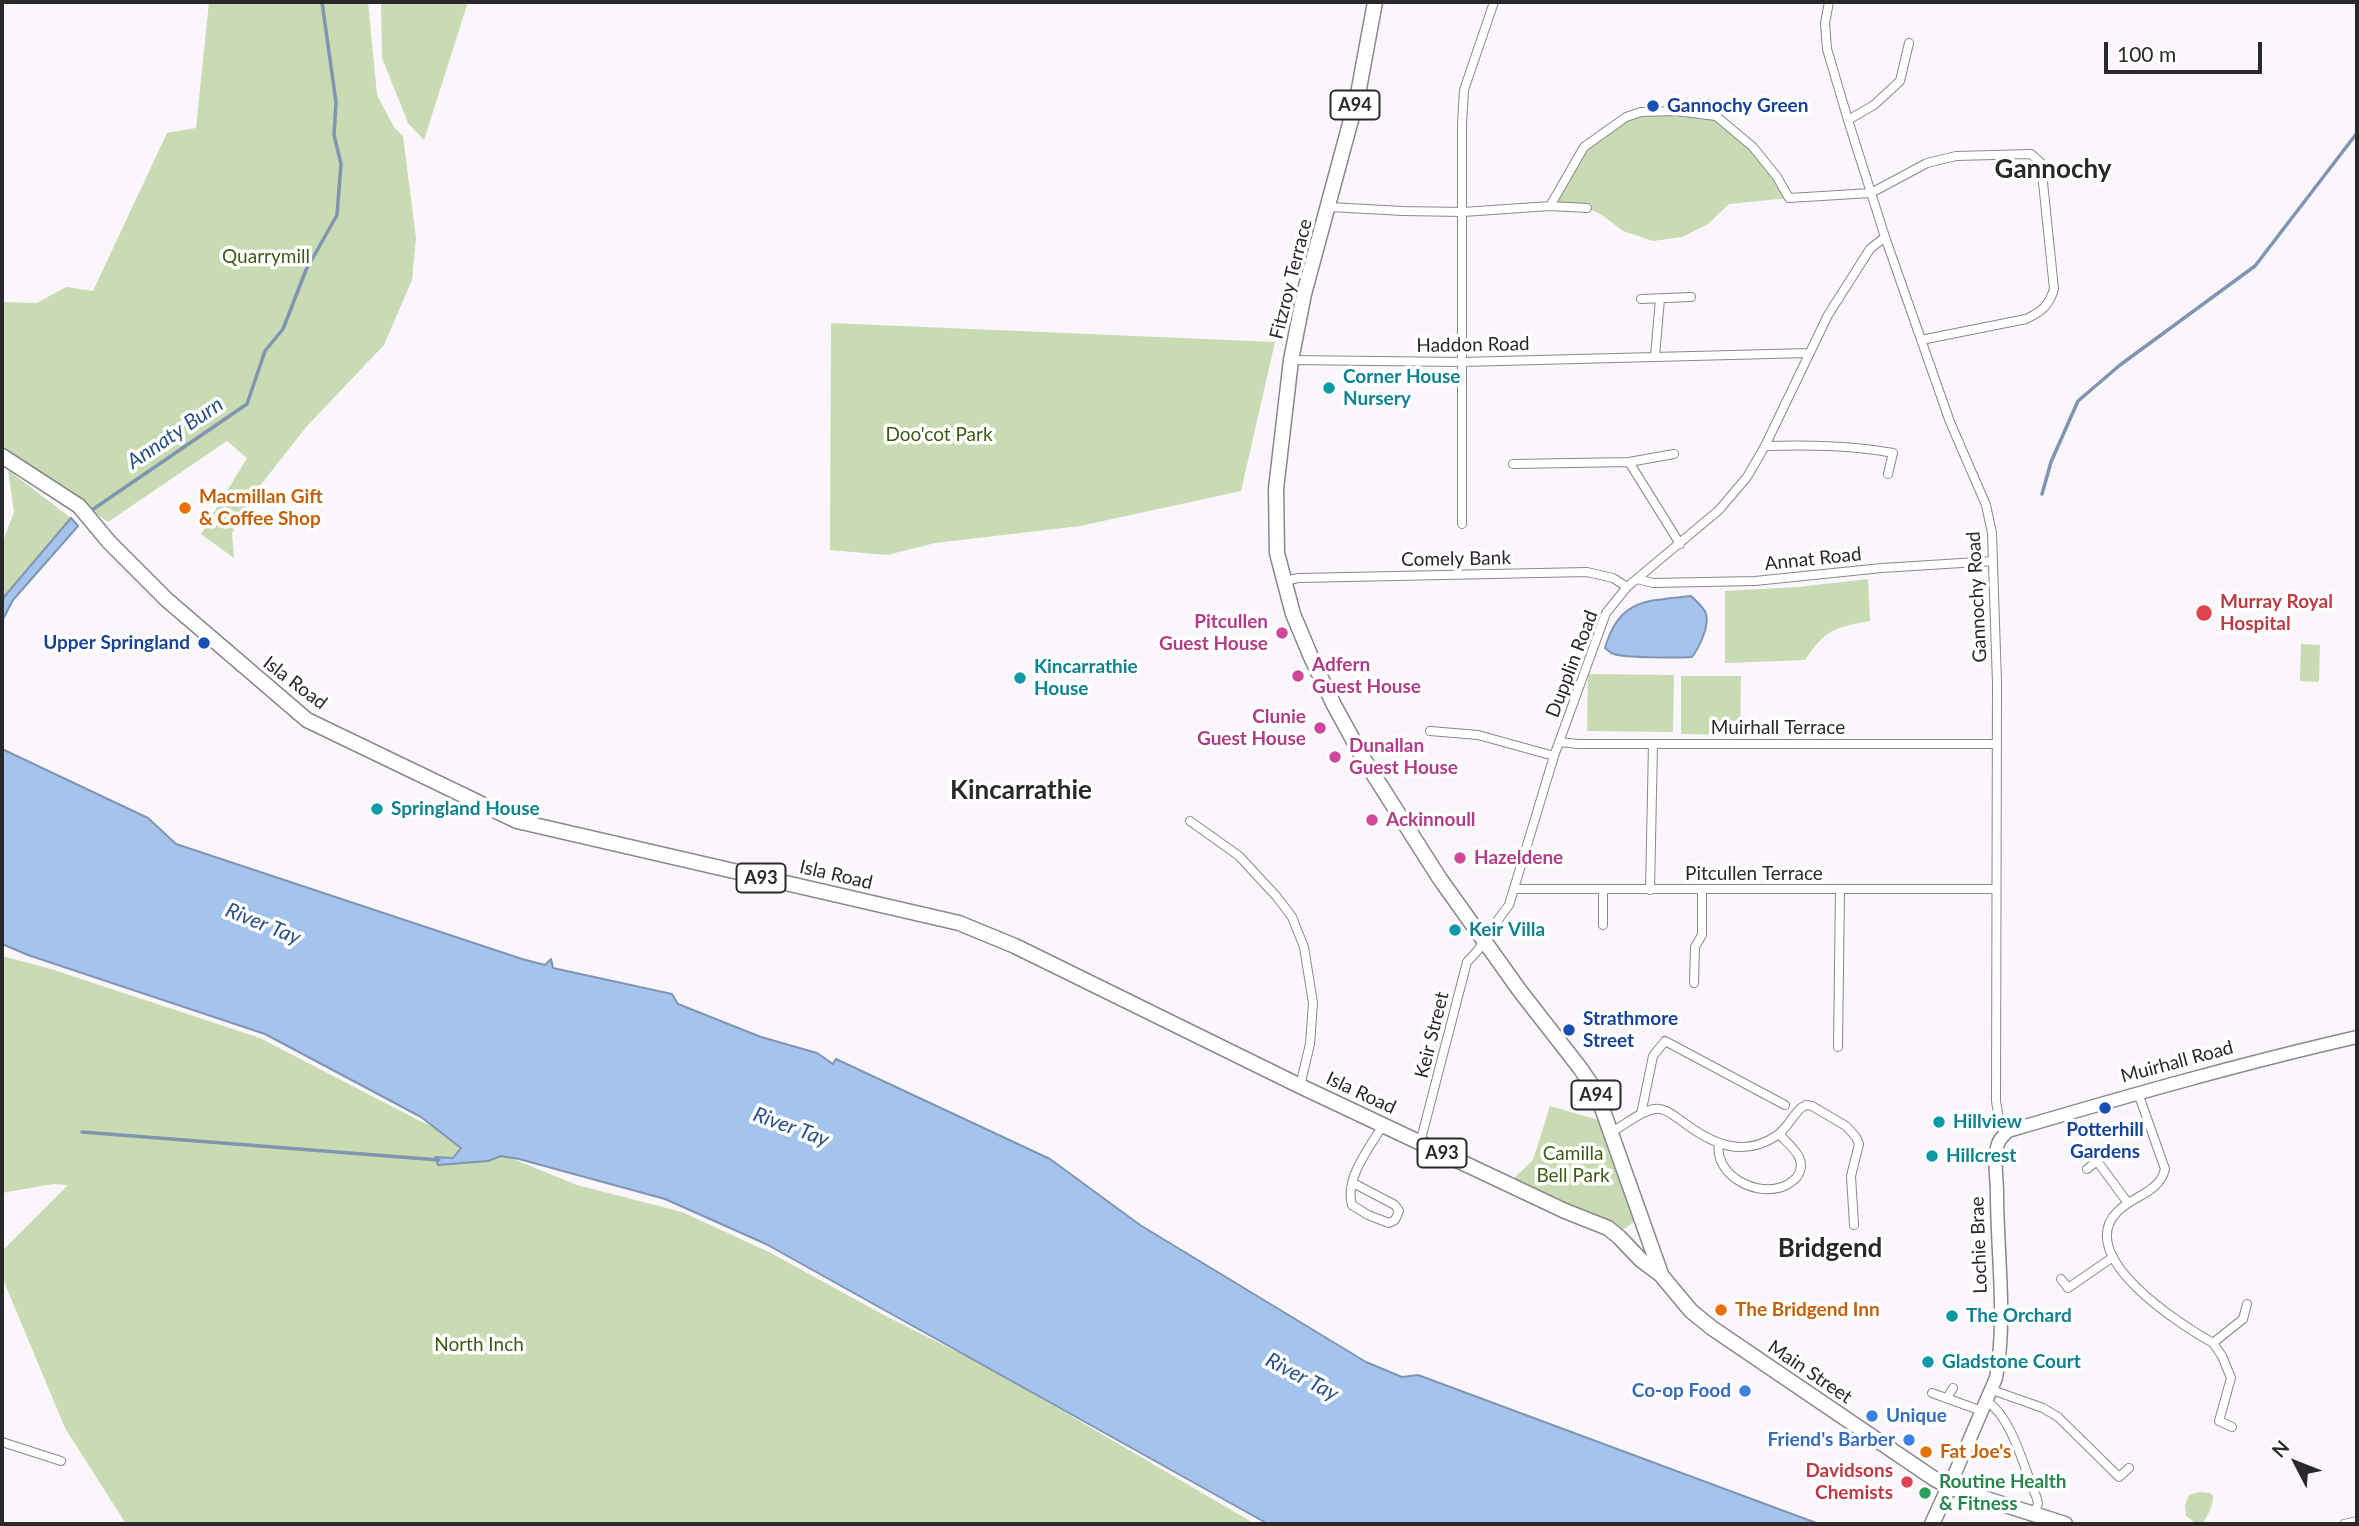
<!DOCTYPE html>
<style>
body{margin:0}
#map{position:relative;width:2359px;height:1526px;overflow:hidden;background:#faf6fc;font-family:Lato,sans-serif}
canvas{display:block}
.frame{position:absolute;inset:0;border:4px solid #29282a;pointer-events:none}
.north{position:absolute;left:2261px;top:1428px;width:70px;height:70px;-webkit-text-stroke:5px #fff;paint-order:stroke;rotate:312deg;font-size:19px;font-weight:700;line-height:28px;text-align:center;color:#29282a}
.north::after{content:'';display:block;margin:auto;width:24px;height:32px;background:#29282a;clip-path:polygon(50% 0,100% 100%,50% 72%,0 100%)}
.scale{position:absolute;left:2104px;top:42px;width:158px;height:32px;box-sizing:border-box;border:4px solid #29282a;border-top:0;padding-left:9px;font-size:21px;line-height:24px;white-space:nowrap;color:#29282a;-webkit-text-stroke:5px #fff;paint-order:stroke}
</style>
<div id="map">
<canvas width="2359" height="1526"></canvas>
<div class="frame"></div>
<div class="north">N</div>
<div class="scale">100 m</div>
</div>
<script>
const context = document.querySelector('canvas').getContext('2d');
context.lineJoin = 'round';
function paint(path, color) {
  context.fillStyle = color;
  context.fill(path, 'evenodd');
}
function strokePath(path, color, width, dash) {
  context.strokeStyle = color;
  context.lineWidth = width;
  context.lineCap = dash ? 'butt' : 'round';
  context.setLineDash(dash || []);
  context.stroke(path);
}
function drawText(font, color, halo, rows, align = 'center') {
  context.font = font + ' Lato,sans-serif';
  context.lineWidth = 7;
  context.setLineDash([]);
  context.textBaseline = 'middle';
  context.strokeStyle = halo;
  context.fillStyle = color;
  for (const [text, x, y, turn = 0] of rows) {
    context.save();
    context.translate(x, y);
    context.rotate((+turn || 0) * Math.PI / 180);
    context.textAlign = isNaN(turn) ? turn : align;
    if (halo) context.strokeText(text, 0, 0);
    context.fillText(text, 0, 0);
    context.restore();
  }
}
paint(new Path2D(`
 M 209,2 L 368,2 L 377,95 L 394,127 L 403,136 L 416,238 L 412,280 L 384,345 L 307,426 L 255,492 L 232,533 L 234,558 L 201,534 L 247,458 L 227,441 L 108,522 L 2,447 L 2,302 L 37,303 L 66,287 L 93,291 L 167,133 L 196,128 Z
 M 381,2 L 468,2 L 424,140 L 408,123 L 382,58 Z
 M 1641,112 L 1716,116 L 1753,147 L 1789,198 L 1729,204 L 1708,224 L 1682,237 L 1653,241 L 1623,231 L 1602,215 L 1587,208 L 1550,206 L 1584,147 Z
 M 831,323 L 1275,342 L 1241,491 L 1080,526 L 935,543 L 887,555 L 830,550 Z
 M 8,470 L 71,518 L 2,603 L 2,544 L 14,512 Z
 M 1868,579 L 1870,621 C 1835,627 1825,630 1805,660 L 1725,663 L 1725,591 L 1798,587 Z
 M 2301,644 L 2320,645 L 2319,682 L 2300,681 Z
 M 1588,674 L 1674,675 L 1673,732 L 1587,731 Z
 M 1681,676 L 1741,676 L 1740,735 L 1681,734 Z
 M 2,956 L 51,969 L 260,1038 L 420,1121 L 577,1185 L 682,1212 L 769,1252 L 882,1314 L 991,1369 L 1255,1524 L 126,1524 L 65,1428 L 2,1277 L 2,1251 L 68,1185 L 53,1184 L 2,1193 Z
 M 1550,1106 L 1598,1120 L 1634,1222 L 1621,1231 L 1511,1181 L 1533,1160 Z
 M 2199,1492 L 2210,1493 L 2213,1496 C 2213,1506 2209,1514 2203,1522 L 2194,1522 L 2186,1516 L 2185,1505 L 2189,1495 Z`), '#c8dbb2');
const water = new Path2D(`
 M 71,518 L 78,526 L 13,600 L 2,621 L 2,603 L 4,597 Z
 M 1691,596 C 1696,601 1704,607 1706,614 C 1710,625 1699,648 1692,657 C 1679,658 1625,658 1614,654 C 1609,653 1609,651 1605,648 C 1619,598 1647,601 1691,596 Z
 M 2,749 L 148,818 L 176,844 L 522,959 L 545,965 L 551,959 L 553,968 L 672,994 L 678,1004 L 761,1037 L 817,1053 L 833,1064 L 836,1059 L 1050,1159 L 1140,1225 L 1366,1362 L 1402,1377 L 1418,1375 L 1819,1524 L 1268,1524 L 766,1244 L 665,1199 L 519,1159 L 501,1156 L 488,1161 L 438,1165 L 435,1157 L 453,1158 L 461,1148 L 421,1117 L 265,1034 L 28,955 L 2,944 Z`);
paint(water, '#a5c4ed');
strokePath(water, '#8095b2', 2);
strokePath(new Path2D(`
 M 2042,494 L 2051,462 L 2078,401 L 2120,365 L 2255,266 L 2357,133
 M 89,512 L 247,404 L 265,351 L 283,329 L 306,270 L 337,215 L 341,164 L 334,135 L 336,102 L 322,2
 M 82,1132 L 439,1160`), '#8095b2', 3.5);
const street = new Path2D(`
 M 1829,2 L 1825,23 L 1827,49 L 1848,120 L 1885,237 L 1950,422 L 1986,505 L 1992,533 L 1997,683 L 1996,1101 L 1999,1119 L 2008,1131
 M 1848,120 L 1874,105 L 1900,81 L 1909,43
 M 1550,206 L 1587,208
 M 1329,207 L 1403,211 L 1463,212 L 1550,206 L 1584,147 L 1626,117 L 1641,112 L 1676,111 L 1716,116 L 1753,147 L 1777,177 L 1789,198 L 1871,193 L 1927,163 L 1956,156 L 2031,154 L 2041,163 L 2054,289 C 2049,306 2041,312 2026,319 L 1921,340
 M 1641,299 L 1691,297
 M 1655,356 L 1660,299
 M 1291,360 L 1461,362 L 1809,353
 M 1765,446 C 1808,445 1851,445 1893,453 L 1888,474
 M 1629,462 L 1674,454
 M 1513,464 L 1629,462 L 1680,544
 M 1462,524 L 1462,124 L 1464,90 L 1494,2
 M 1637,579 L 1653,583 L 1755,581 L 1882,568 L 1993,561
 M 1283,581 L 1299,578 L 1587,572 L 1613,578 L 1627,587
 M 1430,731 L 1478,735 L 1554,756
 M 1560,742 L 1578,744 L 1996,744
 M 1190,821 L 1239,856 L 1277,897 L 1292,917 L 1304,947 L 1313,1003 L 1310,1044 L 1300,1086
 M 1514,889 L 1995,889
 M 1603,890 L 1603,925
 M 1650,890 L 1653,744
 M 1694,983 L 1695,947 L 1702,935 L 1702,889
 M 1838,1047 L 1840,889
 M 2138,1093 L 2165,1169 C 2160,1192 2133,1196 2118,1211 C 2072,1256 2181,1325 2213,1343 L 2222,1356 L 2231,1378 L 2219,1421 L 2232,1427
 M 1641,1114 L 1653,1056 L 1665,1041 L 1785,1105
 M 1611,1132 C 1625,1126 1638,1112 1654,1109 C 1665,1107 1674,1116 1683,1122 C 1712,1144 1743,1158 1776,1136 C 1787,1129 1792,1116 1801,1108 L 1806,1105 L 1812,1106 L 1846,1126 L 1856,1137 L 1859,1144 L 1851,1176 L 1854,1225
 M 1420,1143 L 1467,962 L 1479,949 L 1483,940 L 1509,905 L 1554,756 L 1606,613 L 1627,587 L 1719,510 L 1747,477 L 1765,446 L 1828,315 L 1870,249 L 1885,237
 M 1719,1144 C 1714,1173 1752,1195 1778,1188 C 1785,1187 1792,1182 1797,1177 C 1809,1159 1791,1147 1779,1134
 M 2087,1169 L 2097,1161 L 2128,1203
 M 1353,1183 L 1395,1205 L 1399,1211 L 1395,1220 L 1389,1223 L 1368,1215 L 1352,1205 C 1344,1179 1370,1147 1383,1125
 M 2061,1279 L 2068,1288 L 2113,1257
 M 2213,1343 L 2243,1319 L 2247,1304
 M 1992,1390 L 2043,1408 L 2058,1417 L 2119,1477 L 2129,1468
 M 1932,1393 L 1982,1411
 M 1947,1398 L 1953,1388
 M 1986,1401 C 2012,1416 2024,1469 2036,1496 L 2038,1503 L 2035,1514
 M 2,1442 L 61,1461
 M 2344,1524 L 2357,1521`);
const secondary = new Path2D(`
 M 1949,1487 L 1996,1378 C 2007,1318 1997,1254 1997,1193 C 1997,1178 1993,1158 1998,1144 C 2000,1138 2004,1135 2008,1131 C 2124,1097 2239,1064 2357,1037`);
const primary = new Path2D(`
 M 1375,2 L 1358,94 L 1304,294 L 1291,360 L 1276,489 L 1277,553 L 1293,614 L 1311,657 L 1334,705 L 1363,758 L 1440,879 L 1520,991 L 1580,1068 L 1593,1087 L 1602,1108 L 1661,1274
 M 2,456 L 79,506 L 109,542 L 167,600 L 307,720 L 517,821 L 959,923 L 1015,946 L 1300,1086 L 1565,1211 L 1608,1228 L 1619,1237 L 1641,1260 L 1661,1275 L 1691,1311 L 1712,1328 L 1933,1478 L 1949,1487 L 2065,1524
 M 1932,1524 L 1949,1487`);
strokePath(street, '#8b888d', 10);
strokePath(secondary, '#8b888d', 15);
strokePath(primary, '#8b888d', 17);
strokePath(street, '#fff', 8);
strokePath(secondary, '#fff', 12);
strokePath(primary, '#fff', 14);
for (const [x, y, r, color] of [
 [1653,106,7,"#1a4fb4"],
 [1329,388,7,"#0f9aa8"],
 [185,508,7,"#e8710a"],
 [2204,613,9,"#e0444e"],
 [1282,633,7,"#d1479c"],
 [204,643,7,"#1a4fb4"],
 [1298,676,7,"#d1479c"],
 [1020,678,7,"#0f9aa8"],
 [1320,728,7,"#d1479c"],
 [1335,757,7,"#d1479c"],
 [377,809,7,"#0f9aa8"],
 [1372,820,7,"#d1479c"],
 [1460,858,7,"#d1479c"],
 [1455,930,7,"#0f9aa8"],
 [1569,1030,7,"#1a4fb4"],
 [2105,1108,7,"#1a4fb4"],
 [1939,1122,7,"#0f9aa8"],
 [1932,1156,7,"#0f9aa8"],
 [1721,1310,7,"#e8710a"],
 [1952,1316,7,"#0f9aa8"],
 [1928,1362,7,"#0f9aa8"],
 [1745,1391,7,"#3f7fe0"],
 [1872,1416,7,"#3f7fe0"],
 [1909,1440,7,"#3f7fe0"],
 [1926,1452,7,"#e8710a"],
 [1907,1482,7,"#e0444e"],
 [1925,1493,7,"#2e9e5b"]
]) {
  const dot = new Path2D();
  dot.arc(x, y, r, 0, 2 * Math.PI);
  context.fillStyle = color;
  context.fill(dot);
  strokePath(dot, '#fff', 2.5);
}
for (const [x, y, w] of [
 [1355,105,49],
 [761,878,49],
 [1596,1095,49],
 [1442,1153,49]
]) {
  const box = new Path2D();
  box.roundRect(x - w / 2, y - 14.5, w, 29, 5);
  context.fillStyle = '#fff';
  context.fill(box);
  strokePath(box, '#29282a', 2);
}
drawText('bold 18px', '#29282a', null, [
 ["A94",1355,105],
 ["A93",761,878],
 ["A94",1596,1095],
 ["A93",1442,1153]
]);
drawText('bold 19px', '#164399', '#fff', [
 ["Gannochy Green",1667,106],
 ["Upper Springland",190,643,"right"],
 ["Strathmore",1583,1019],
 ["Street",1583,1041],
 ["Potterhill",2105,1130,"center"],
 ["Gardens",2105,1152,"center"]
], 'left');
drawText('19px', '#3f5915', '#fff', [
 ["Quarrymill",266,257],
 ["Doo'cot Park",939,435],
 ["Camilla",1573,1154],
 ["Bell Park",1573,1176],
 ["North Inch",479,1345]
]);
drawText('19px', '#29282a', '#fff', [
 ["Fitzroy Terrace",1291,279,-76],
 ["Haddon Road",1473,345,-1],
 ["Comely Bank",1456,559,-1],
 ["Annat Road",1813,559,-6],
 ["Gannochy Road",1977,597,-93],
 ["Dupplin Road",1572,664,-69],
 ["Isla Road",295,683,37],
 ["Muirhall Terrace",1778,728],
 ["Pitcullen Terrace",1754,874],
 ["Isla Road",836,875,13],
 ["Keir Street",1432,1035,-76],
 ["Muirhall Road",2177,1062,-15],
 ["Isla Road",1361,1093,25],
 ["Lochie Brae",1979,1245,-92],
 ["Main Street",1810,1372,34]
]);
drawText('bold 19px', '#0d838f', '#fff', [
 ["Corner House",1343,377],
 ["Nursery",1343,399],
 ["Kincarrathie",1034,667],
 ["House",1034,689],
 ["Springland House",391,809],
 ["Keir Villa",1469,930],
 ["Hillview",1953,1122],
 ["Hillcrest",1946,1156],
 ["The Orchard",1966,1316],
 ["Gladstone Court",1942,1362]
], 'left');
drawText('bold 19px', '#c56008', '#fff', [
 ["Macmillan Gift",199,497],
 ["& Coffee Shop",199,519],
 ["The Bridgend Inn",1735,1310],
 ["Fat Joe's",1940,1452]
], 'left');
drawText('bold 19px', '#be3a42', '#fff', [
 ["Murray Royal",2220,602],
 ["Hospital",2220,624],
 ["Davidsons",1893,1471,"right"],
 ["Chemists",1893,1493,"right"]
], 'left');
drawText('bold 19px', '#b23c85', '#fff', [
 ["Pitcullen",1268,622,"right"],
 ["Guest House",1268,644,"right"],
 ["Adfern",1312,665],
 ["Guest House",1312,687],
 ["Clunie",1306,717,"right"],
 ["Guest House",1306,739,"right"],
 ["Dunallan",1349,746],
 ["Guest House",1349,768],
 ["Ackinnoull",1386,820],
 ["Hazeldene",1474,858]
], 'left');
drawText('bold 19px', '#366cbe', '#fff', [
 ["Co-op Food",1731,1391],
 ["Unique",1886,1416,"left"],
 ["Friend's Barber",1895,1440]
], 'right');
drawText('bold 19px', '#27864d', '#fff', [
 ["Routine Health",1939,1482],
 ["& Fitness",1939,1504]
], 'left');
drawText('italic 21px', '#2a5186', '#fff', [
 ["Annaty Burn",175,433,-34],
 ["River Tay",263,924,22],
 ["River Tay",791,1127,20],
 ["River Tay",1302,1377,28]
]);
drawText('bold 26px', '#29282a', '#fff', [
 ["Gannochy",2053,170],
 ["Kincarrathie",1021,791],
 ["Bridgend",1830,1249]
]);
</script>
